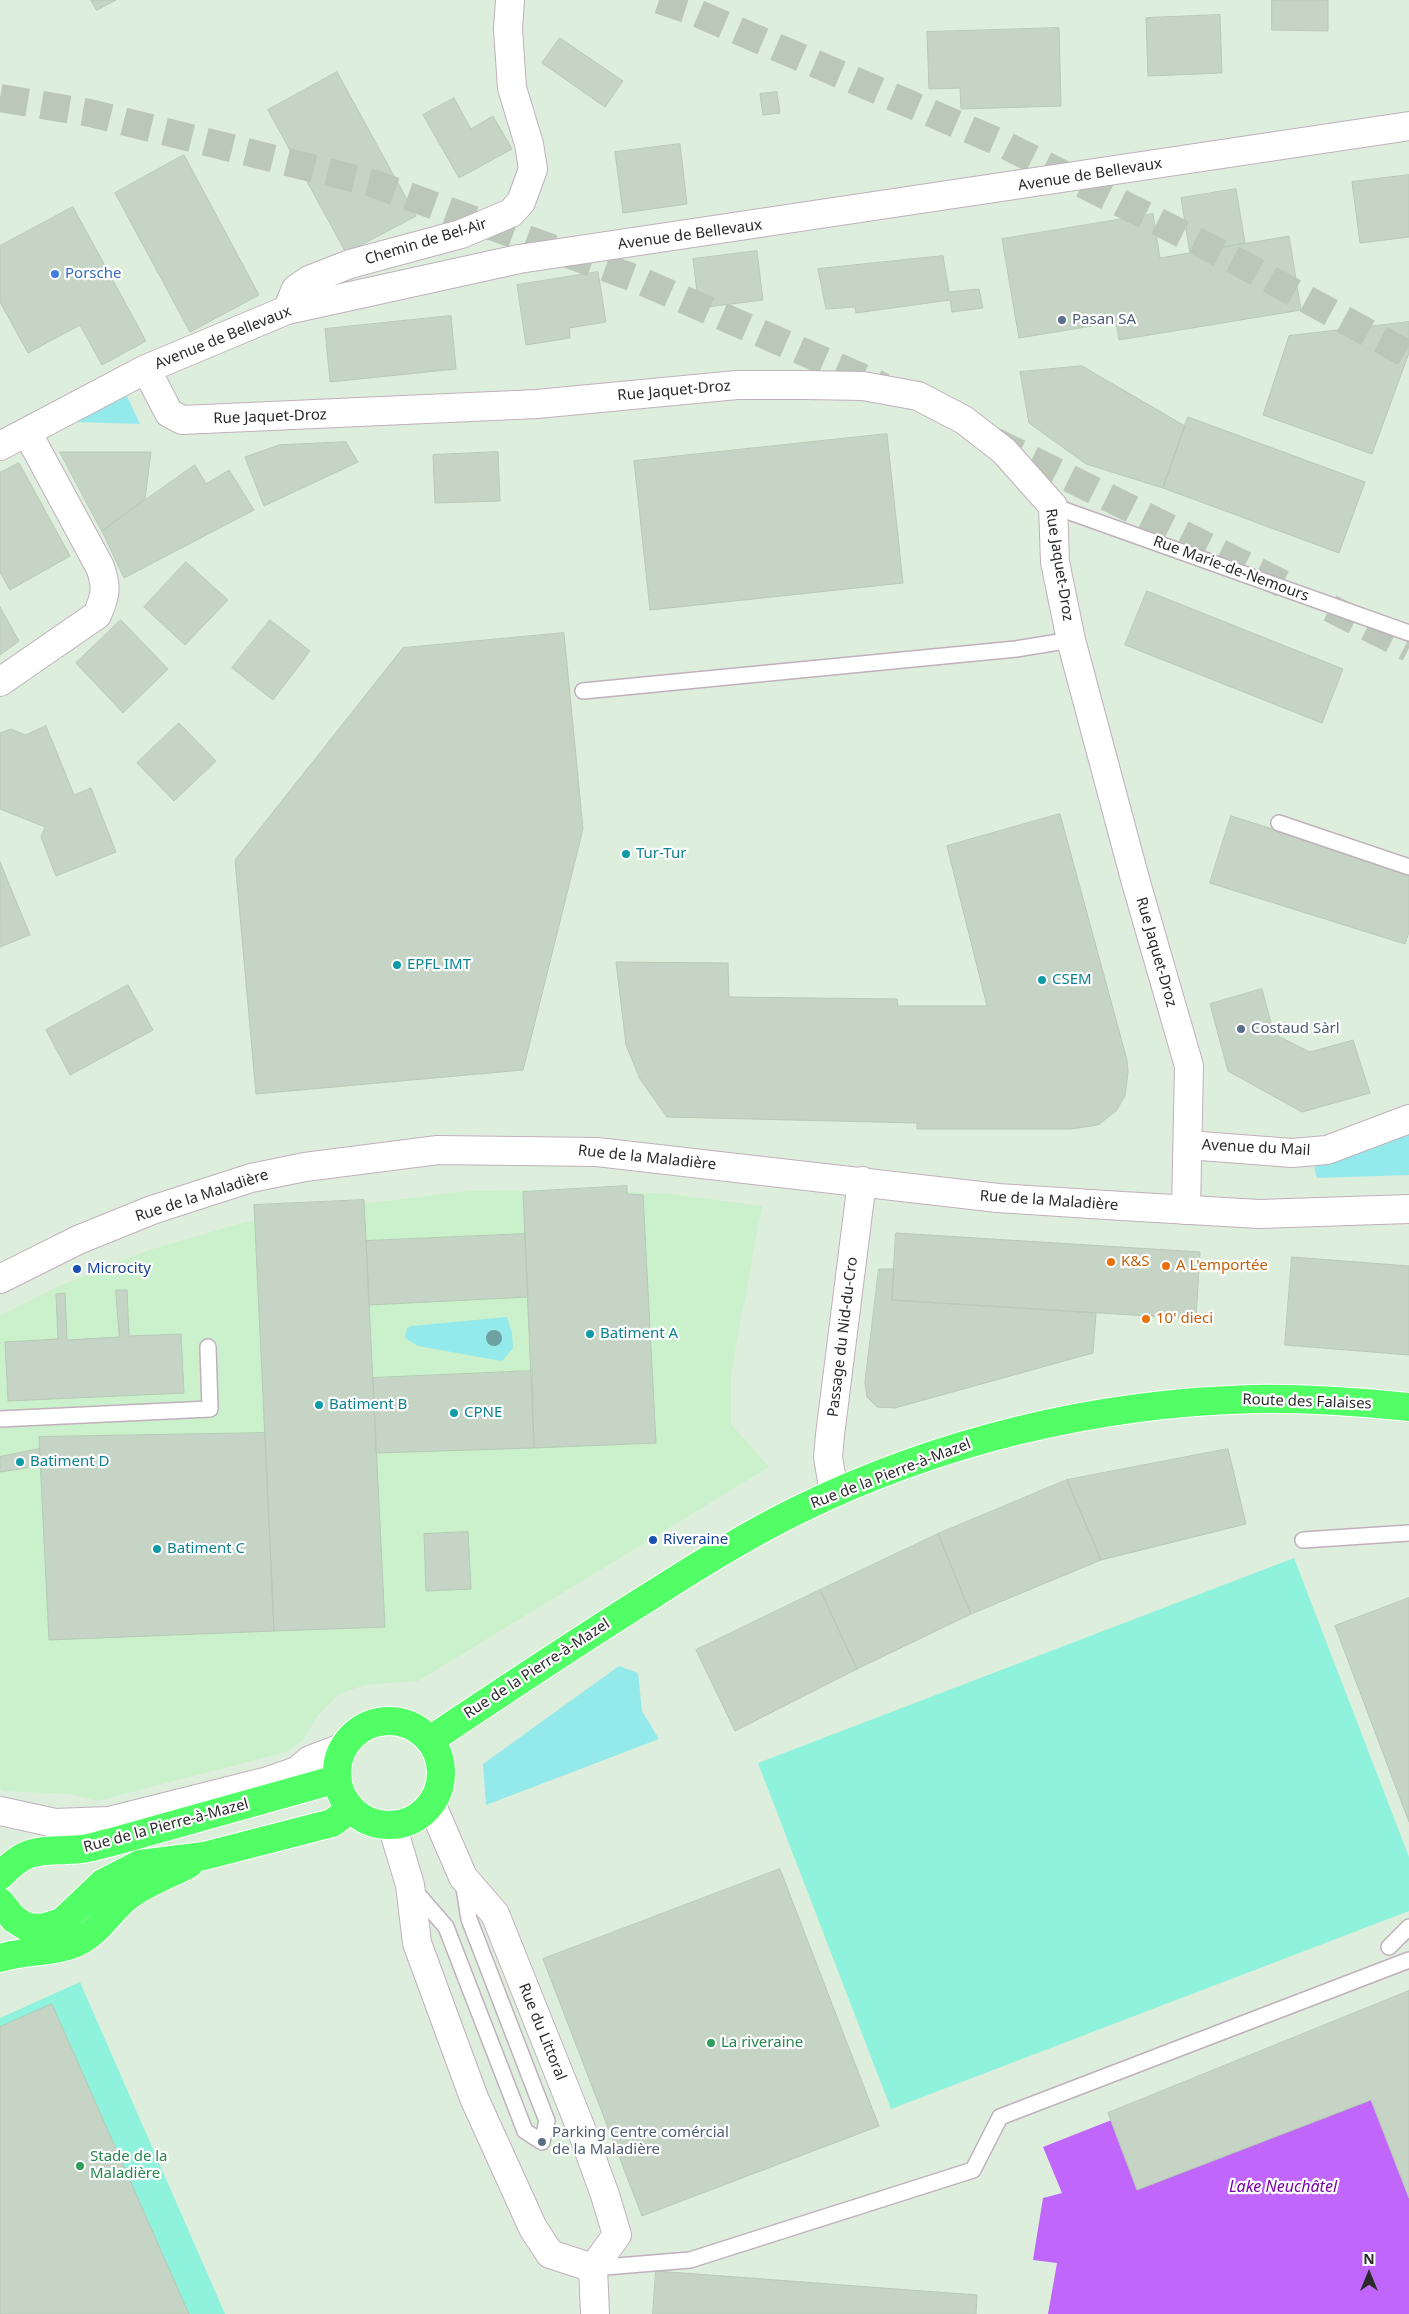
<!DOCTYPE html>
<meta charset="utf-8">
<style>
body{margin:0}
#map{position:relative;width:1409px;height:2314px;overflow:hidden;background:#deeedc;font-family:"Noto Sans",sans-serif}
canvas{display:block}
.north{position:absolute;left:1344px;top:2249px;width:50px;height:50px;-webkit-text-stroke:4px #fff;paint-order:stroke;rotate:0deg;font-size:14px;font-weight:700;line-height:20px;text-align:center;color:#2b2b2b}
.north::after{content:'';display:block;margin:auto;width:18px;height:22px;background:#2b2b2b;clip-path:polygon(50% 0,100% 100%,50% 72%,0 100%)}
</style>
<div id="map">
<canvas width="1409" height="2314"></canvas>
<div class="north">N</div>
</div>
<script>
const context = document.querySelector('canvas').getContext('2d');
context.lineJoin = 'round';
function paint(path, color) {
  context.fillStyle = color;
  context.fill(path, 'evenodd');
}
function strokePath(path, color, width, dash) {
  context.strokeStyle = color;
  context.lineWidth = width;
  context.lineCap = dash ? 'butt' : 'round';
  context.setLineDash(dash || []);
  context.stroke(path);
}
function drawText(font, color, halo, rows, align = 'center') {
  context.font = font + ' "Noto Sans",sans-serif';
  context.lineWidth = 4.5;
  context.setLineDash([]);
  context.textBaseline = 'middle';
  context.strokeStyle = halo;
  context.fillStyle = color;
  for (const [text, x, y, turn = 0] of rows) {
    context.save();
    context.translate(x, y);
    context.rotate((+turn || 0) * Math.PI / 180);
    context.textAlign = isNaN(turn) ? turn : align;
    if (halo) context.strokeText(text, 0, 0);
    context.fillText(text, 0, 0);
    context.restore();
  }
}
paint(new Path2D(`
 M 582,1190 L 671,1194 L 762,1206 L 731,1374 L 731,1424 L 769,1467 L 418,1681 L 365,1685 L 339,1694 L 317,1716 L 305,1738 L 286,1752 L 97,1801 L 70,1794 L 3,1791 L 0,1788 L 0,1316 L 59,1286 L 146,1251 L 242,1223 L 316,1210 L 466,1191 Z`), '#caf1cb');
paint(new Path2D(`
 M 127,396 L 140,424 L 75,422 Z
 M 1409,1128 L 1409,1175 L 1317,1178 L 1314,1167 L 1344,1157 Z
 M 507,1317 L 512,1333 L 513,1348 L 502,1361 L 418,1346 L 405,1338 L 407,1328 L 412,1326 Z
 M 619,1666 L 638,1673 L 642,1711 L 659,1739 L 486,1805 L 483,1764 Z`), '#94e9ea');
paint(new Path2D(`
 M 1294,1558 L 1409,1857 L 1409,1911 L 891,2109 L 758,1763 Z
 M 80,1982 L 225,2314 L 0,2314 L 0,2018 Z`), '#8ef2dc');
paint(new Path2D(`
 M 1409,2003 L 1409,2314 L 1048,2314 L 1057,2263 L 1033,2260 L 1043,2198 L 1062,2193 L 1043,2147 Z`), '#c166fa');
const building = new Path2D(`
 M 91,0 L 116,0 L 97,10 Z
 M 1272,0 L 1328,0 L 1328,31 L 1272,30 Z
 M 1220,15 L 1222,73 L 1148,76 L 1146,18 Z
 M 1059,28 L 1061,106 L 961,109 L 960,88 L 929,89 L 927,32 Z
 M 560,38 L 623,81 L 605,107 L 542,63 Z
 M 337,72 L 416,216 L 346,253 L 268,110 Z
 M 777,92 L 780,113 L 763,115 L 760,94 Z
 M 454,98 L 471,129 L 493,116 L 512,149 L 459,178 L 423,115 Z
 M 680,144 L 687,204 L 623,213 L 615,152 Z
 M 184,155 L 259,295 L 190,332 L 115,193 Z
 M 1409,175 L 1409,237 L 1360,243 L 1352,182 Z
 M 1236,189 L 1245,243 L 1190,253 L 1181,198 Z
 M 73,207 L 146,341 L 102,365 L 80,325 L 28,353 L 0,302 L 0,246 Z
 M 1153,214 L 1160,258 L 1289,236 L 1301,310 L 1119,340 L 1116,322 L 1019,338 L 1002,239 Z
 M 757,251 L 763,300 L 699,308 L 693,259 Z
 M 943,256 L 949,292 L 979,289 L 983,308 L 952,312 L 950,300 L 856,313 L 855,307 L 826,309 L 818,269 Z
 M 598,272 L 606,322 L 569,328 L 570,338 L 526,345 L 517,285 Z
 M 451,316 L 456,369 L 330,382 L 325,329 Z
 M 1409,322 L 1409,353 L 1372,454 L 1263,415 L 1289,336 Z
 M 1082,366 L 1185,426 L 1163,488 L 1086,464 L 1029,423 L 1020,372 Z
 M 1188,417 L 1365,482 L 1339,553 L 1163,488 Z
 M 887,434 L 903,583 L 650,610 L 634,461 Z
 M 346,442 L 358,462 L 264,506 L 245,457 L 279,445 Z
 M 60,452 L 151,452 L 145,499 L 102,531 Z
 M 498,452 L 500,501 L 435,503 L 433,455 Z
 M 19,463 L 70,556 L 10,590 L 0,572 L 0,473 Z
 M 195,465 L 206,484 L 229,470 L 254,510 L 124,578 L 102,531 Z
 M 186,562 L 228,600 L 185,645 L 144,607 Z
 M 1147,591 L 1343,669 L 1322,723 L 1125,645 Z
 M 0,607 L 19,641 L 0,655 Z
 M 121,620 L 168,669 L 123,713 L 76,663 Z
 M 270,620 L 310,651 L 273,700 L 232,668 Z
 M 564,633 L 583,829 L 523,1070 L 256,1094 L 235,860 L 403,648 Z
 M 179,723 L 216,761 L 174,801 L 137,763 Z
 M 46,726 L 74,795 L 91,788 L 116,852 L 56,876 L 41,837 L 45,827 L 0,809 L 0,733 L 11,729 L 25,735 Z
 M 1060,814 L 1127,1060 L 1128,1072 L 1125,1096 L 1116,1111 L 1098,1125 L 1071,1129 L 917,1129 L 917,1123 L 667,1117 L 640,1079 L 626,1045 L 616,962 L 728,963 L 729,997 L 897,999 L 898,1006 L 987,1006 L 947,846 Z
 M 1231,816 L 1409,872 L 1409,932 L 1405,944 L 1210,883 Z
 M 0,862 L 30,935 L 0,947 Z
 M 128,985 L 153,1030 L 70,1075 L 46,1030 Z
 M 1262,989 L 1274,1034 L 1310,1052 L 1353,1040 L 1370,1093 L 1302,1112 L 1228,1071 L 1210,1004 Z
 M 627,1186 L 627,1194 L 643,1195 L 656,1443 L 534,1448 L 523,1192 Z
 M 364,1200 L 385,1627 L 274,1631 L 254,1205 Z
 M 896,1233 L 1200,1252 L 1196,1319 L 892,1300 Z
 M 525,1234 L 528,1297 L 369,1305 L 366,1241 Z
 M 1292,1257 L 1409,1266 L 1409,1355 L 1285,1345 Z
 M 879,1269 L 894,1269 L 892,1300 L 1096,1313 L 1093,1353 L 895,1408 L 877,1407 L 867,1397 L 865,1382 Z
 M 116,1290 L 127,1290 L 129,1336 L 181,1334 L 184,1393 L 8,1401 L 5,1342 L 58,1339 L 56,1294 L 65,1293 L 67,1340 L 119,1337 Z
 M 532,1371 L 534,1448 L 376,1453 L 373,1378 Z
 M 265,1433 L 274,1631 L 49,1640 L 39,1437 Z
 M 39,1449 L 40,1466 L 0,1472 L 0,1457 Z
 M 1228,1449 L 1246,1524 L 1101,1560 L 1067,1480 Z
 M 1067,1480 L 1101,1560 L 971,1614 L 938,1534 Z
 M 468,1532 L 471,1589 L 426,1591 L 424,1534 Z
 M 938,1534 L 971,1614 L 857,1669 L 820,1590 Z
 M 820,1590 L 857,1669 L 735,1731 L 696,1650 Z
 M 1409,1598 L 1409,1822 L 1335,1626 Z
 M 780,1869 L 879,2126 L 642,2216 L 543,1959 Z
 M 1409,1991 L 1409,2198 L 1371,2100 L 1137,2190 L 1108,2113 Z
 M 52,2004 L 189,2314 L 0,2314 L 0,2027 Z
 M 656,2271 L 977,2295 L 976,2314 L 653,2314 Z`);
paint(building, '#c5d4c5');
strokePath(building, '#b6cab5', 1);
strokePath(new Path2D(`
 M 659,0 L 687,9 L 1003,144 L 1238,262 L 1409,355
 M 0,98 L 90,113 L 372,183 L 634,278 L 884,387
 M 994,441 L 1287,586
 M 1330,608 L 1409,648`), '#bac7b9', 28, [28, 14]);
const service = new Path2D(`
 M 1053,506 L 1409,633
 M 583,691 L 1016,649 L 1071,640
 M 1279,823 L 1409,867
 M 0,1419 L 210,1409 L 208,1347
 M 1303,1540 L 1409,1533
 M 414,1890 L 446,1927 L 525,2131 L 542,2142 L 547,2121 L 469,1919 L 463,1882
 M 1389,1947 L 1409,1927
 M 593,2268 L 690,2260 L 973,2170 L 1000,2117 L 1409,1960`);
const minor = new Path2D(`
 M 287,310 L 296,289 L 309,280 L 350,264 L 461,234 L 511,213 L 521,202 L 533,169 L 529,144 L 512,88 L 508,29 L 510,0
 M 146,369 L 169,413 L 182,420 L 537,404 L 737,385 L 807,385 L 863,386 L 918,396 L 964,420 L 1004,451 L 1053,506 L 1055,562 L 1071,640 L 1135,879 L 1189,1066 L 1186,1210
 M 0,446 L 146,369 L 287,310 L 519,259 L 1409,126
 M 0,682 L 97,615 C 106,595 107,587 100,567 L 27,432
 M 1188,1145 L 1292,1153 L 1327,1150 L 1409,1119
 M 834,1493 L 828,1457 L 830,1435 L 862,1181
 M 431,1803 L 463,1877 L 495,1914 L 580,2126 L 605,2195 L 617,2235 L 593,2268 L 595,2314
 M 392,1825 L 410,1885 L 417,1943 L 474,2098 L 533,2228 L 550,2254 L 593,2268`);
const tertiary = new Path2D(`
 M 0,1279 L 78,1240 L 152,1210 L 251,1178 L 305,1167 L 438,1150 L 597,1152 L 998,1198 L 1122,1206 L 1259,1214 L 1409,1209
 M 0,1811 L 55,1823 L 109,1821 L 268,1781 L 297,1771 L 310,1760 L 344,1747`);
const primary = new Path2D(`
 M337 1773a52 52 0 1 1 104 0a52 52 0 1 1-104 0Z
 M 430,1740 C 502,1692 575,1643 649,1597 C 697,1566 745,1536 796,1511 C 938,1441 1096,1403 1254,1399 C 1306,1398 1358,1402 1409,1407
 M 0,1876 C 30,1844 42,1853 81,1849 C 91,1848 102,1844 112,1842 L 337,1779
 M 0,1902 L 14,1919 L 27,1927 L 42,1928 L 62,1922 L 103,1883 L 140,1864 L 204,1856 L 332,1823 L 351,1809
 M 0,1958 C 25,1950 52,1953 76,1943 C 99,1933 111,1908 131,1894 C 148,1882 170,1874 189,1864`);
strokePath(service, '#c0b0bd', 18);
strokePath(minor, '#c0b0bd', 30);
strokePath(tertiary, '#c0b0bd', 30);
strokePath(primary, '#fff', 30);
strokePath(service, '#fff', 15);
strokePath(minor, '#fff', 28);
strokePath(tertiary, '#fff', 28);
strokePath(primary, '#52fe66', 28);
context.fillStyle = '#6ea2a1';
for (const [x, y] of [
 [494,1338]
]) {
  context.beginPath();
  context.arc(x, y, 8, 0, 2 * Math.PI);
  context.fill();
}
for (const [x, y, r, color] of [
 [55,274,5,"#3f7fe0"],
 [1062,320,5,"#5c6f8a"],
 [626,854,5,"#0f9aa8"],
 [397,965,5,"#0f9aa8"],
 [1042,980,5,"#0f9aa8"],
 [1241,1029,5,"#5c6f8a"],
 [1111,1262,5,"#e8710a"],
 [1166,1266,5,"#e8710a"],
 [77,1269,5,"#1a4fb4"],
 [1146,1319,5,"#e8710a"],
 [590,1334,5,"#0f9aa8"],
 [319,1405,5,"#0f9aa8"],
 [454,1413,5,"#0f9aa8"],
 [20,1462,5,"#0f9aa8"],
 [653,1540,5,"#1a4fb4"],
 [157,1549,5,"#0f9aa8"],
 [711,2043,5,"#2e9e5b"],
 [542,2142,5,"#5c6f8a"],
 [80,2166,5,"#2e9e5b"]
]) {
  const dot = new Path2D();
  dot.arc(x, y, r, 0, 2 * Math.PI);
  context.fillStyle = color;
  context.fill(dot);
  strokePath(dot, '#fff', 2);
}
drawText('15px', '#2b2b2b', '#fff', [
 ["Avenue de Bellevaux",1090,175,-9],
 ["Avenue de Bellevaux",690,235,-8],
 ["Chemin de Bel-Air",426,242,-17],
 ["Avenue de Bellevaux",223,338,-22],
 ["Rue Jaquet-Droz",674,391,-5],
 ["Rue Jaquet-Droz",270,417,-2],
 ["Rue Jaquet-Droz",1059,565,81],
 ["Rue Marie-de-Nemours",1231,569,20],
 ["Rue Jaquet-Droz",1156,952,74],
 ["Avenue du Mail",1256,1148,3],
 ["Rue de la Maladière",647,1158,6],
 ["Rue de la Maladière",202,1196,-18],
 ["Rue de la Maladière",1049,1201,4],
 ["Passage du Nid-du-Cro",843,1337,-83],
 ["Route des Falaises",1307,1402,2],
 ["Rue de la Pierre-à-Mazel",891,1474,-21],
 ["Rue de la Pierre-à-Mazel",537,1669,-33],
 ["Rue de la Pierre-à-Mazel",166,1826,-15],
 ["Rue du Littoral",542,2032,68]
]);
drawText('15px', '#366cbe', '#fff', [
 ["Porsche",65,274]
], 'left');
drawText('15px', '#4e5e75', '#fff', [
 ["Pasan SA",1072,320],
 ["Costaud Sàrl",1251,1029],
 ["Parking Centre comércial",552,2133],
 ["de la Maladière",552,2150]
], 'left');
drawText('15px', '#0d838f', '#fff', [
 ["Tur-Tur",636,854],
 ["EPFL IMT",407,965],
 ["CSEM",1052,980],
 ["Batiment A",600,1334],
 ["Batiment B",329,1405],
 ["CPNE",464,1413],
 ["Batiment D",30,1462],
 ["Batiment C",167,1549]
], 'left');
drawText('15px', '#c56008', '#fff', [
 ["K&S",1121,1262],
 ["A L'emportée",1176,1266],
 ["10' dieci",1156,1319]
], 'left');
drawText('15px', '#164399', '#fff', [
 ["Microcity",87,1269],
 ["Riveraine",663,1540]
], 'left');
drawText('15px', '#27864d', '#fff', [
 ["La riveraine",721,2043],
 ["Stade de la",90,2157],
 ["Maladière",90,2174]
], 'left');
drawText('italic 16px', '#7601aa', '#fff', [
 ["Lake Neuchâtel",1283,2187]
]);
</script>
